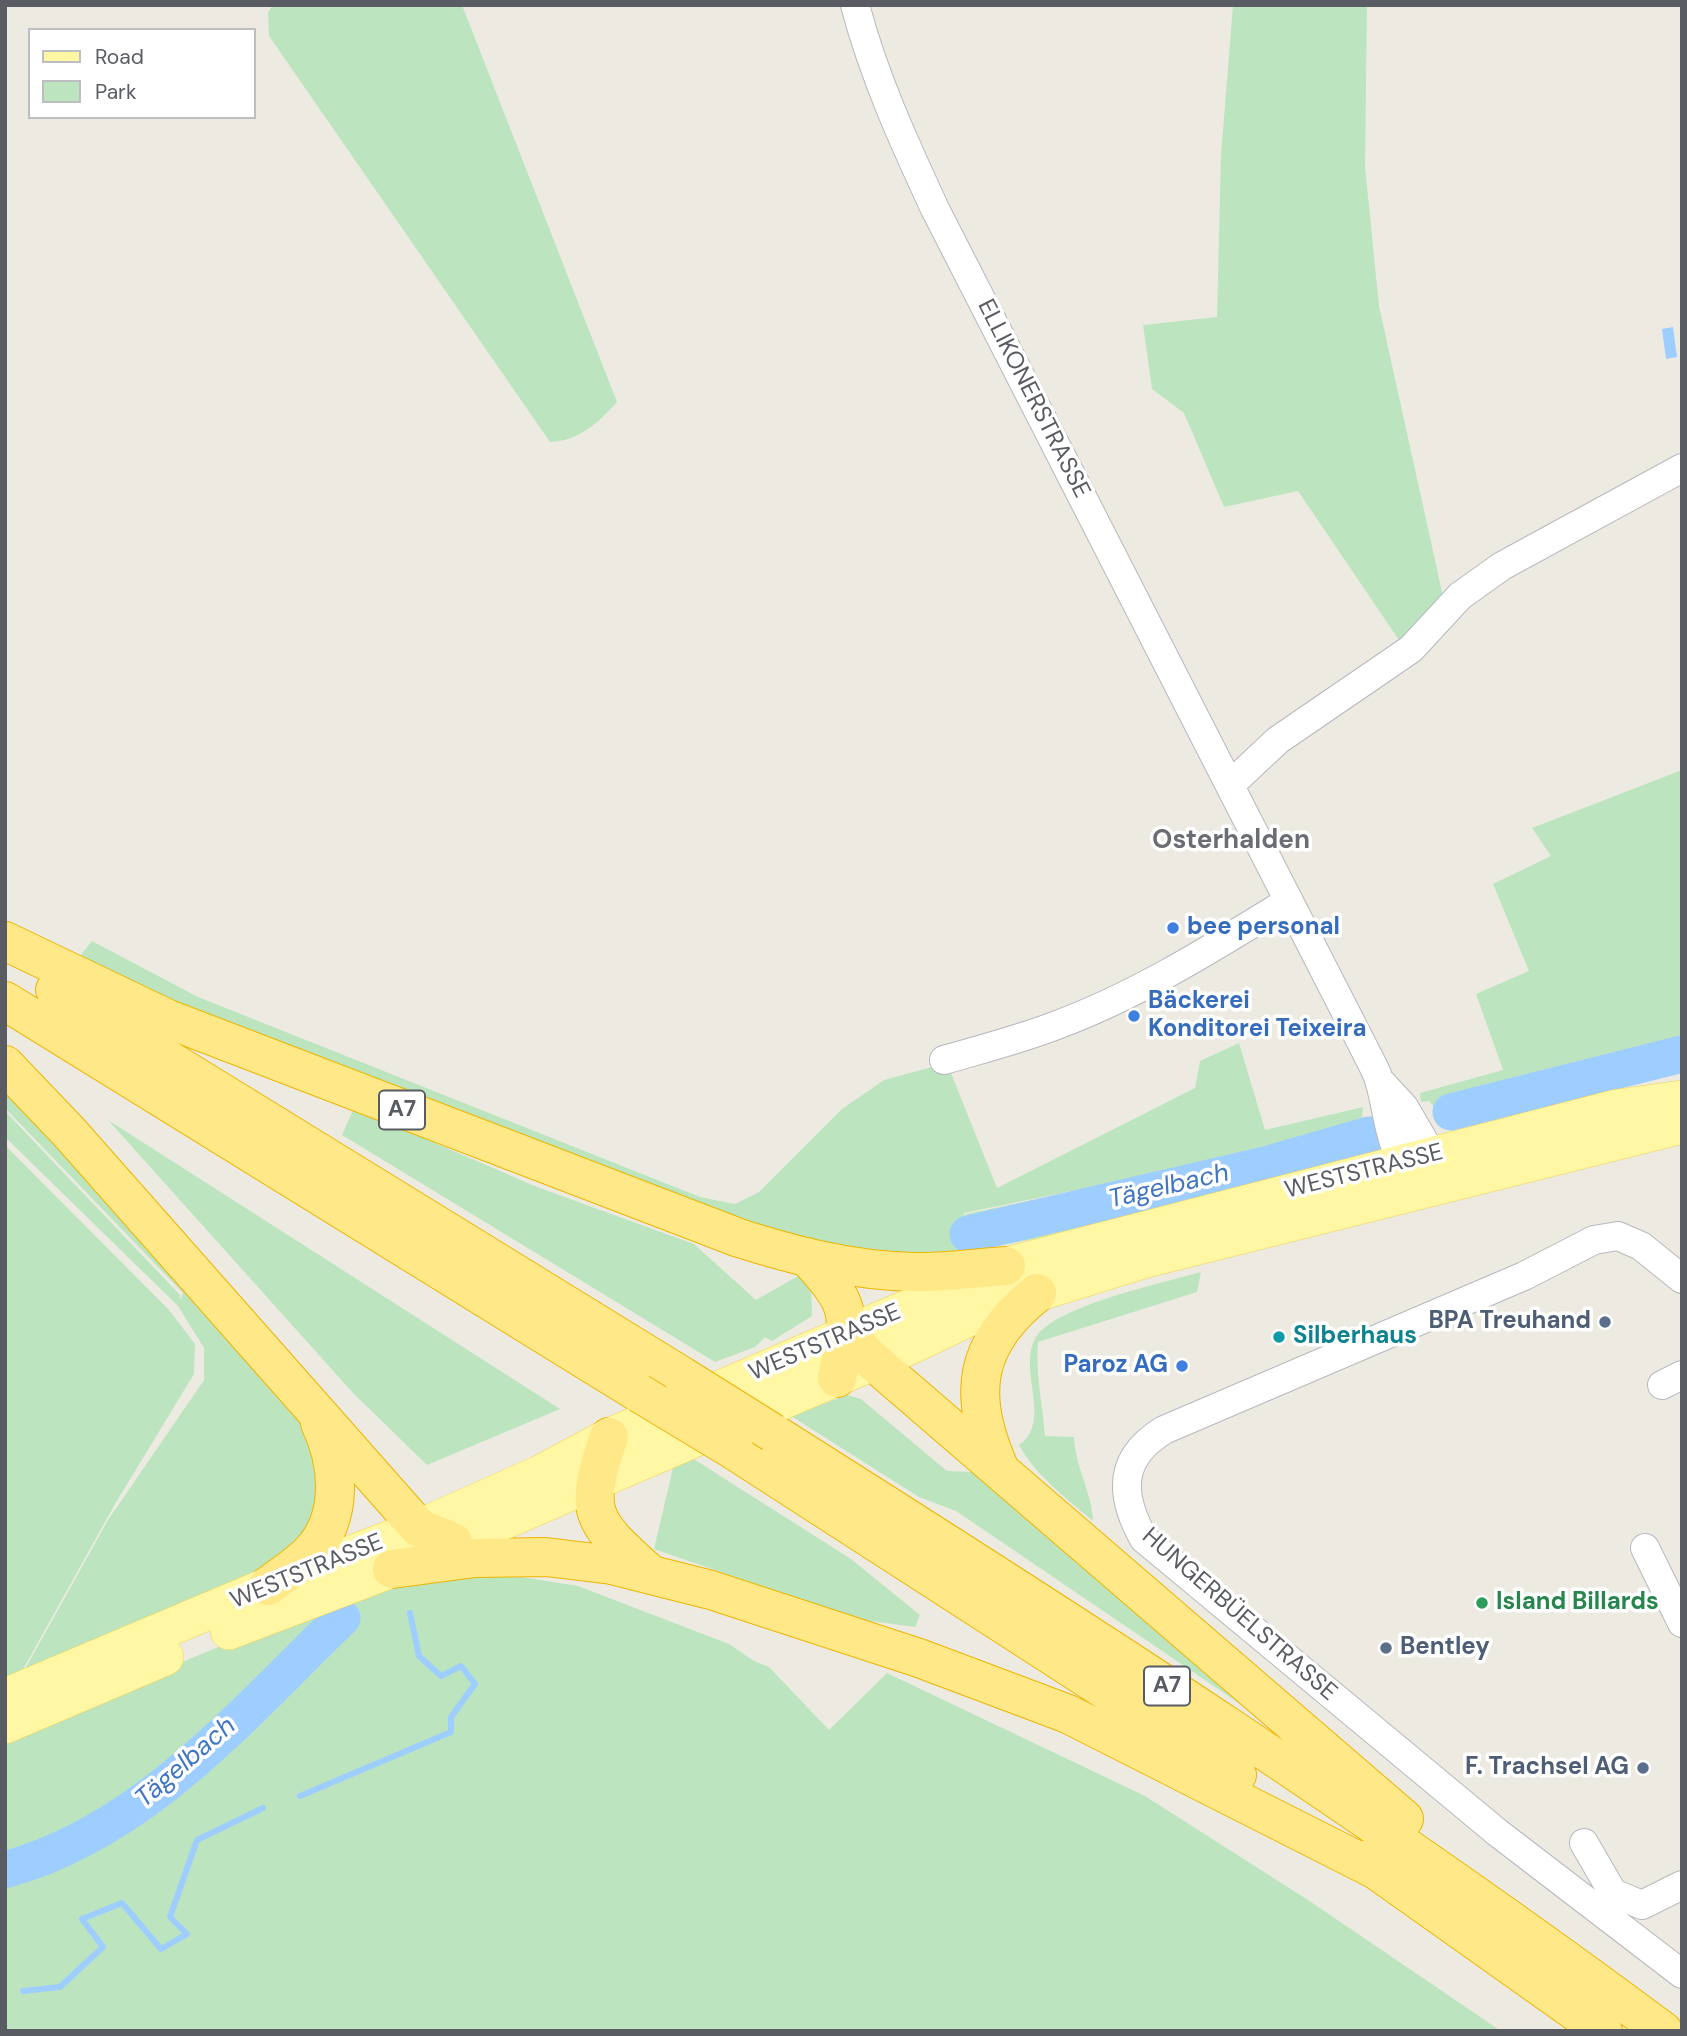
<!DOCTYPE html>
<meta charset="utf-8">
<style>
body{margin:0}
#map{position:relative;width:1687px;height:2036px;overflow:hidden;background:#edebe1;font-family:"DM Sans",sans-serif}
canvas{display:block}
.frame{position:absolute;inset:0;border:7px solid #595c62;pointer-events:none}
.legend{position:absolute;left:28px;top:28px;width:228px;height:91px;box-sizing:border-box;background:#fff;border:2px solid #bdbec0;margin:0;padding:9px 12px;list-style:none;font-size:21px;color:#595c62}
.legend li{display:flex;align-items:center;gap:14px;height:35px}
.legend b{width:35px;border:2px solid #bdbec0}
</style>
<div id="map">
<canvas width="1687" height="2036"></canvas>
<div class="frame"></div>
<ul class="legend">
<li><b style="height:9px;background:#fff7a3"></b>Road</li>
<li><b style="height:19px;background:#bce5bf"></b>Park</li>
</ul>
</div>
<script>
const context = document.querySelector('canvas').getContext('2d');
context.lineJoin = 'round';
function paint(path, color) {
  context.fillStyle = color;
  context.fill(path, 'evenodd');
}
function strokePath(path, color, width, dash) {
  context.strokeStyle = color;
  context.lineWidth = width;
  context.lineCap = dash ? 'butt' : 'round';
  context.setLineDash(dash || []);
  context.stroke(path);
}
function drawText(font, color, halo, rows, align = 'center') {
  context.font = font + ' "DM Sans",sans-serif';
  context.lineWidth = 7;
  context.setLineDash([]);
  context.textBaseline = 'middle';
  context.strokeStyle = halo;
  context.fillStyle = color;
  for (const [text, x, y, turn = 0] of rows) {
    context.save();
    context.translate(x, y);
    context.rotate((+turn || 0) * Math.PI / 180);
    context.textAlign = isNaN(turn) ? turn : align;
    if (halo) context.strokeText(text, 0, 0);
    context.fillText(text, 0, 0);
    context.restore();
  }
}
paint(new Path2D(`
 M 273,5 L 462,5 L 617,402 C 598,423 579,441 550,442 L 269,36 L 268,12 Z
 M 1233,5 L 1367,5 L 1365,166 L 1379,306 L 1444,601 L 1403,646 L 1298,491 L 1224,507 L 1184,413 L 1152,389 L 1143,325 L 1217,317 L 1221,155 Z
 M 1682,770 L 1682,1065 L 1461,1126 L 1450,1125 L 1429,1101 L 1421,1102 L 1420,1093 L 1503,1070 L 1476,994 L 1529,971 L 1493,884 L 1551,856 L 1532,828 Z
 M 92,941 L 198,997 L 700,1197 L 735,1204 L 759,1192 L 842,1109 L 884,1080 L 947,1063 L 997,1188 L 1195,1088 L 1200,1061 L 1239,1043 L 1265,1130 L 1363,1107 L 1362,1118 L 1292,1141 L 1363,1120 L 1365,1144 L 1307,1166 L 1040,1238 L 975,1250 L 966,1214 L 1179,1169 L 964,1213 L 975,1256 L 836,1253 L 364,1084 L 76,961 Z
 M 5,1083 L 308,1423 L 325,1467 L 320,1521 L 296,1557 L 20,1678 L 108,1520 L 204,1380 L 204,1348 L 178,1306 L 5,1137 L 5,1111 L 180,1295 L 180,1300 L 183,1293 L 5,1108 Z
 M 354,1108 L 537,1187 L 694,1244 L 756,1300 L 798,1276 L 811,1285 L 812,1316 L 772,1341 L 765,1337 L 755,1347 L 715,1362 L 342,1135 Z
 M 108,1120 L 560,1409 L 427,1465 L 353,1393 Z
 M 5,1145 L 169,1310 L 195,1344 L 194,1374 L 115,1504 L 21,1673 L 5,1680 Z
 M 1201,1272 L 1197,1292 L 1038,1342 C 1035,1374 1043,1405 1045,1436 L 1074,1437 C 1075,1467 1092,1492 1093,1521 C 1066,1498 1036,1476 1019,1445 C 1055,1421 1013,1364 1039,1333 C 1065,1304 1162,1283 1201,1272 Z
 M 847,1395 L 861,1399 L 947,1471 L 974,1472 L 1249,1710 L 956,1511 L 919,1497 L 791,1416 Z
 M 692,1458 L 851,1559 L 920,1615 L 915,1627 L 857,1619 L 654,1549 L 673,1468 Z
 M 509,1575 L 578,1586 L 729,1644 L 754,1661 L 769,1667 L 829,1730 L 887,1673 L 1145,1796 L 1308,1900 L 1501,2031 L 5,2031 L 5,1740 C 129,1687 252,1625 382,1590 C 423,1578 466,1577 509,1575 Z`), '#bce5bf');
paint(new Path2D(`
 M 1673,327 L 1677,357 L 1666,359 L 1662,329 Z`), '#9ecdff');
strokePath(new Path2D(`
 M 300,1796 L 451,1732 L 451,1717 L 475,1684 L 461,1666 L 441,1676 L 419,1656 L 410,1613
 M 23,1991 L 60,1987 L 103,1947 L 82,1919 L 122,1903 L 161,1949 L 187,1934 L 170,1917 L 197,1840 L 263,1808`), '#9ecdff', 6);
strokePath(new Path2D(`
 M 1451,1112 L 1682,1054
 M 968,1234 L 1265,1165 L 1369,1135
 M 5,1870 C 145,1831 241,1715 342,1618`), '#9ecdff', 37);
const minor = new Path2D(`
 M 855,5 C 874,77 904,142 935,209 L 1365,1050 C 1370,1060 1376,1070 1379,1080 C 1389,1111 1388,1155 1416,1177
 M 1230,785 L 1278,740 L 1411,649 L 1460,596 L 1502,566 L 1682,468
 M 944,1060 C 982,1049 1021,1039 1057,1025 C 1140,994 1214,947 1289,901
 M 1379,1080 L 1404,1107 L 1432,1155
 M 1682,1279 L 1641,1246 L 1618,1236 L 1594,1240 L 1524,1276 L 1164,1430 C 1118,1458 1119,1495 1144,1539 L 1498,1833 L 1682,1974
 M 1662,1385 L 1682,1375
 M 1645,1548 L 1682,1623
 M 1584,1843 L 1613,1893 L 1642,1905 L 1682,1885`);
const major = new Path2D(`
 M 229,1631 L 392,1569 L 914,1344 L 991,1307 L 1146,1259 L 1682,1125
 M 5,1697 L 268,1586 L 419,1528 L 540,1474 L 609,1437 L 1006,1266 L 1617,1108 L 1682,1099
 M 5,1725 L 165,1657`);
const highway = new Path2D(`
 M 5,941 L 168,1019 L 739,1238 C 796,1256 854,1271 914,1272 C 945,1273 975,1268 1006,1266
 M 55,990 L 682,1376
 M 5,1001 L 639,1393
 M 5,1065 L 69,1132 L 419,1528 L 453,1542
 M 807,1257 C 853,1307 851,1313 837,1378
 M 846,1334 L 874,1362 L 1404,1819
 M 773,1433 C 1075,1624 1376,1817 1663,2031
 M 609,1437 C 583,1512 590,1520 648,1572
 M 735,1451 L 1237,1775
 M 998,1465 C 967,1394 974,1343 1037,1293
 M 392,1569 L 475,1558 L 546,1557 L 612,1565 L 711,1590 L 919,1658 L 1068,1714 L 1384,1874
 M 268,1586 C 282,1575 299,1565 311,1552 C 344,1517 339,1463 320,1423
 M 1362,1860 L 1603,2031`);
strokePath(minor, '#b6b8be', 30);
strokePath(major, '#f2d254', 38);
strokePath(highway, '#edb500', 40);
strokePath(minor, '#fff', 28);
strokePath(major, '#fff7a3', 37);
strokePath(highway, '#fee887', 38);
const highwayBridge = new Path2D(`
 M 682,1376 L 773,1433
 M 639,1393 L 735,1451`);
strokePath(highwayBridge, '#edb500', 40, []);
strokePath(highwayBridge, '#fee887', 38);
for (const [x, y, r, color] of [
 [1173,928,7,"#3f7fe0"],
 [1134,1016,7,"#3f7fe0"],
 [1605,1322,7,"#5c6f8a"],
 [1279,1337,7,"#0f9aa8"],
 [1182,1366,7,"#3f7fe0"],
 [1482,1603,7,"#2e9e5b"],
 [1386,1648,7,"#5c6f8a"],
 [1643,1768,7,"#5c6f8a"]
]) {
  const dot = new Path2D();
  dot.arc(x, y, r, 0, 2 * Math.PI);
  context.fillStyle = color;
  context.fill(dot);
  strokePath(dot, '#fff', 2.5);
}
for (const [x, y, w] of [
 [402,1110,46],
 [1167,1686,46]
]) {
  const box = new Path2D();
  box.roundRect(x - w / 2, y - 19.5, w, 39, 5);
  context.fillStyle = '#fff';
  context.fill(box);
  strokePath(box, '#595c62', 2);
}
drawText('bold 23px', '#595c62', null, [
 ["A7",402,1110],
 ["A7",1167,1686]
]);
drawText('24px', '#595c62', '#fff', [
 ["ELLIKONERSTRASSE",1033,399,63],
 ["WESTSTRASSE",1364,1172,-14],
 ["WESTSTRASSE",825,1343,-23],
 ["WESTSTRASSE",307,1572,-22],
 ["HUNGERBÜELSTRASSE",1239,1615,41]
]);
drawText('bold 24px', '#366cbe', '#fff', [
 ["bee personal",1187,928],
 ["Bäckerei",1148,1002],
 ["Konditorei Teixeira",1148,1030],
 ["Paroz AG",1168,1366,"right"]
], 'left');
drawText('bold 24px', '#4e5e75', '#fff', [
 ["BPA Treuhand",1591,1322],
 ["Bentley",1400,1648,"left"],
 ["F. Trachsel AG",1629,1768]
], 'right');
drawText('bold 24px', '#0d838f', '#fff', [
 ["Silberhaus",1293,1337]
], 'left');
drawText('bold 24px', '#27864d', '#fff', [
 ["Island Billards",1496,1603]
], 'left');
drawText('bold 26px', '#6a6e74', '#fff', [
 ["Osterhalden",1231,841]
]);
drawText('italic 26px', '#4076c3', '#fff', [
 ["Tägelbach",1169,1187,-13],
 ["Tägelbach",186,1763,-41]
]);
</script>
